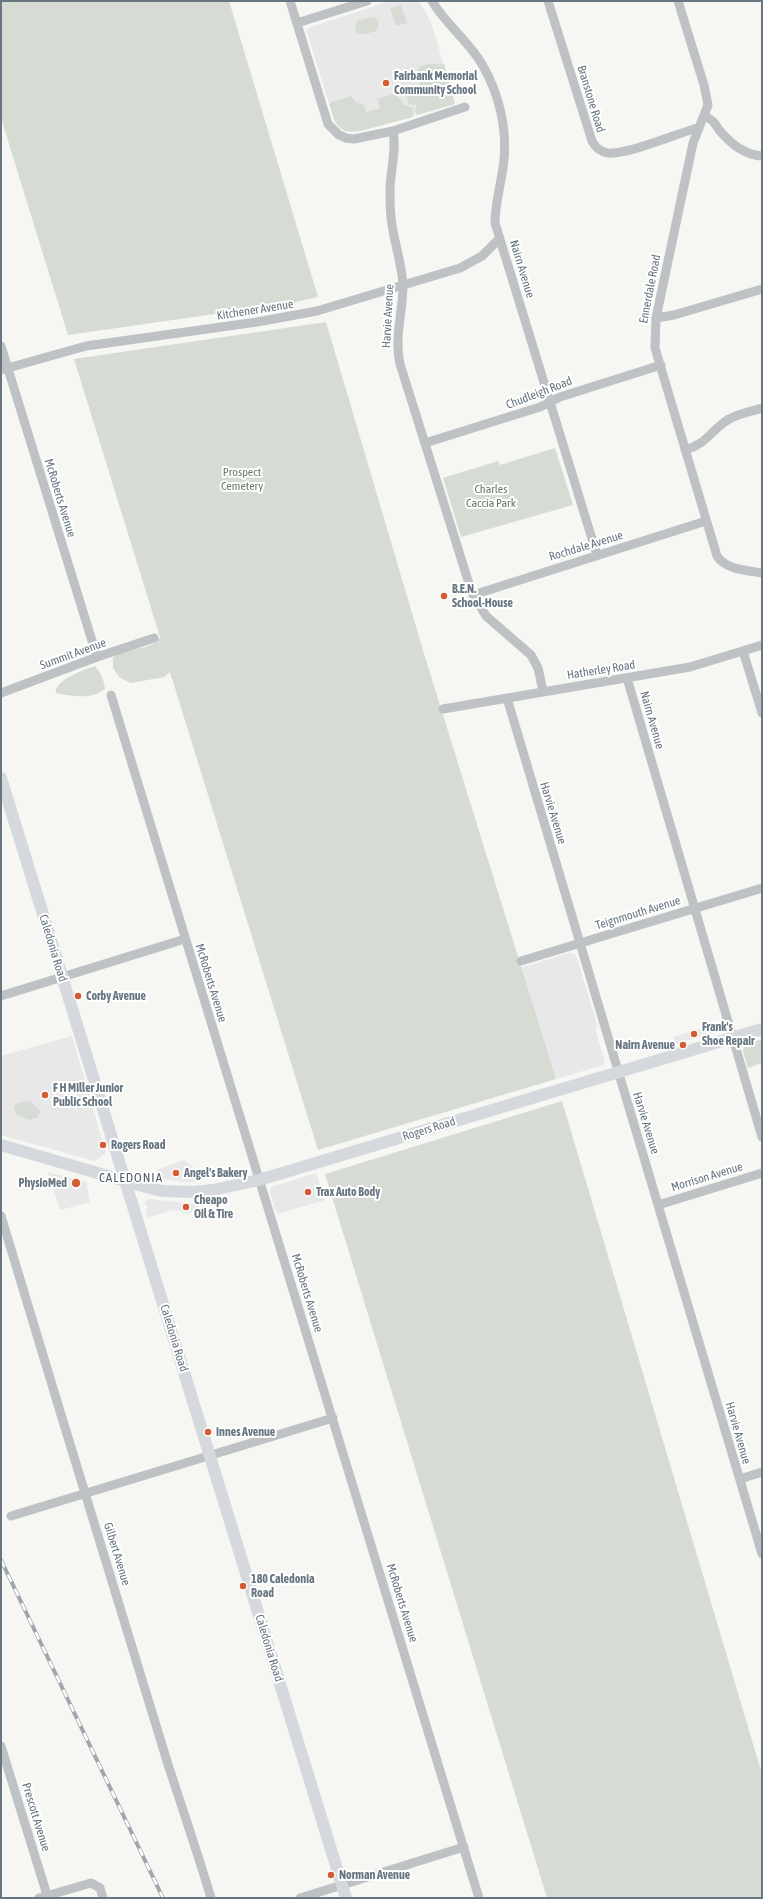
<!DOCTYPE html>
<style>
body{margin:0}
#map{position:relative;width:763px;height:1899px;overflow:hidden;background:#f6f6f3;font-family:"Asap Condensed",sans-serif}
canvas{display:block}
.frame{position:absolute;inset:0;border:2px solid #687682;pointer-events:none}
</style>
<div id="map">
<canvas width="763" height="1899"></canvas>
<div class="frame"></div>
</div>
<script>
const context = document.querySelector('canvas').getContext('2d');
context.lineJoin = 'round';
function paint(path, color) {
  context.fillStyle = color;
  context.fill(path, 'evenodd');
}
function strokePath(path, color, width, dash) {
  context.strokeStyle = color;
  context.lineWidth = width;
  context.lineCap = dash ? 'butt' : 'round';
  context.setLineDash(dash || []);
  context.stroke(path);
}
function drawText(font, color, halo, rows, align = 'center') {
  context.font = font + ' "Asap Condensed",sans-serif';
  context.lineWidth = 4;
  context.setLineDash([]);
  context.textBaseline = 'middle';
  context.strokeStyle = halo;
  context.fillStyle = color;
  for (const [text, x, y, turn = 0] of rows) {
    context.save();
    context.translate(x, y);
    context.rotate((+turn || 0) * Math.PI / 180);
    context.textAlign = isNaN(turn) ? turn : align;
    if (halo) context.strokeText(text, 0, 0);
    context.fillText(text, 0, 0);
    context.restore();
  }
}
paint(new Path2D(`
 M 390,1 L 419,1 L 431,22 L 455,104 L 360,131 L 346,131 L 335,123 L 307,32 L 308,28 Z
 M 569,953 L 574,954 L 577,958 L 598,1028 L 595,1029 L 605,1061 L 603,1065 L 556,1079 L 521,968 Z
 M 722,1022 L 722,1027 L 718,1031 L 676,1044 L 674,1037 Z
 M 72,1036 L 106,1153 L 95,1161 L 1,1135 L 1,1056 Z
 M 184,1160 L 196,1170 L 199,1182 L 184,1182 L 157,1178 L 156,1170 Z
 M 48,1172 L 86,1182 L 90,1202 L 60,1210 Z
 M 316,1173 L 325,1200 L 277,1214 L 270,1193 L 271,1187 Z
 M 147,1199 L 198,1204 L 199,1210 L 186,1214 L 183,1214 L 182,1211 L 173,1210 L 147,1218 L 146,1209 L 148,1208 L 146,1204 L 144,1204 Z`), '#e7e8e7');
paint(new Path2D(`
 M 1,1 L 229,1 L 318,297 L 291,303 L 68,335 L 1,118 Z
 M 401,5 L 407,23 L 396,26 L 390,8 Z
 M 372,17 L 376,18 L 379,24 L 376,31 L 365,34 L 357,33 L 355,27 L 357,21 Z
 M 444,64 L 455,104 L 417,115 L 415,110 L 417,107 L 416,104 L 414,105 L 408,104 L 406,91 L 420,84 C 415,78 415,67 424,65 C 430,63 438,65 444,64 Z
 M 394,94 L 400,99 L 404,105 L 413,108 L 413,117 L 360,131 C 337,135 335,122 329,103 L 351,96 L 357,103 L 363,104 L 366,112 L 380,108 L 377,99 Z
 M 326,322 L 425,657 L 556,1079 L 318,1150 L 170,672 L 164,677 L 131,683 L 119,677 L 113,668 L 113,658 C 126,644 148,654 160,637 L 74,359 Z
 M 555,448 L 573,505 L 461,537 L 443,478 L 498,461 L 500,465 Z
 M 95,666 C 101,673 104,680 105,689 C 92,700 71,696 56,693 C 54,680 84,670 95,666 Z
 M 762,1039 L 762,1063 L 748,1068 L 743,1051 L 744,1045 Z
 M 25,1101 L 31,1102 L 41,1111 L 36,1118 L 29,1120 L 17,1115 L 14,1108 L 16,1104 Z
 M 562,1101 L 762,1774 L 762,1898 L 547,1898 L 325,1174 Z`), '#d6dbd3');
strokePath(new Path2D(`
 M 290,1 L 328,124 L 339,135 L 346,138 L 354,139 L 393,131 L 465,107
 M 432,1 C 446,25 470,42 483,66 C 499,94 507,128 504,160 C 502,181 495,202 495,223 L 597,555
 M 548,1 L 592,141 C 595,147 601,152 608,153 C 627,155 676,134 697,128
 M 678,1 L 704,85 L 708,105 L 693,143 L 656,318 L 655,348 L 717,556 C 726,570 747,570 762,573
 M 297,23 L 367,1
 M 704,116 C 713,119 715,124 720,131 C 731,144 744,155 762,156
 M 393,131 C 397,151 390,171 390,191 C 390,202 390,214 392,225 C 395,245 402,265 403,285 C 403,312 394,337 400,364 L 471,590 L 486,616 L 531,655 L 538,668 L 543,691
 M 656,318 L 674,315 L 762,289
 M 1,346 L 97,657
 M 1,370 L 86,346 L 257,322 L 317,311 L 460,268 L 482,256 L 500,238
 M 425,443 L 540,407 L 560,397 L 661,365
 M 685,450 C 706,444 709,433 726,421 C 736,414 750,412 762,408
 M 473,595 L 706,521
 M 743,651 L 762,713
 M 627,678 L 762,1137
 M 1,693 L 97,657 L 154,638
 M 111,695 L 479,1898
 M 507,698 L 762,1554
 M 443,709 L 690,667 L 762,645
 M 521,961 L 762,888
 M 1,996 L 185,939
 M 658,1205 L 762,1173
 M 1,1216 C 55,1397 111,1577 166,1758 C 181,1805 197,1851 211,1898
 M 740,1479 L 762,1472
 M 11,1516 L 333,1418
 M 1,1746 L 47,1895
 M 39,1898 L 91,1883 L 100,1888 L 103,1898
 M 300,1898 L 464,1847`), '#bec2c5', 9);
strokePath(new Path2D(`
 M 1,778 L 346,1898
 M 1,1145 L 146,1187 L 162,1191 L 193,1192 L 213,1190 L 259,1180 L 762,1029`), '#d5d8dc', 12);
const rail = new Path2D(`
 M 1,1560 L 163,1898`);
strokePath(rail, '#a0a6ab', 4);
strokePath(rail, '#fff', 2.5, [8]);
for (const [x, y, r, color] of [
 [386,83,4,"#d55b34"],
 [444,596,4,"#d55b34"],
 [78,996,4,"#d55b34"],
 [694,1034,4,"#d55b34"],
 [683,1045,4,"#d55b34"],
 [45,1095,4,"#d55b34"],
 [103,1145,4,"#d55b34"],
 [176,1173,4,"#d55b34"],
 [76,1183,5,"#d55b34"],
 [308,1192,4,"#d55b34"],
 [186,1207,4,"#d55b34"],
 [208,1432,4,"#d55b34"],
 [243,1586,4,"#d55b34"],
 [331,1875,4,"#d55b34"]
]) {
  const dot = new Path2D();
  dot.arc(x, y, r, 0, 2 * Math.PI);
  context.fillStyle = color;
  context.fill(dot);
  strokePath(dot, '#fff', 1.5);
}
drawText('bold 12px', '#687682', '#fff', [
 ["Fairbank Memorial",394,76],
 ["Community School",394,90],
 ["B.E.N.",452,589],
 ["School-House",452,603],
 ["Corby Avenue",86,996],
 ["Frank's",702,1027],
 ["Shoe Repair",702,1041],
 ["Nairn Avenue",675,1045,"right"],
 ["F H Miller Junior",53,1088],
 ["Public School",53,1102],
 ["Rogers Road",111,1145],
 ["Angel's Bakery",184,1173],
 ["PhysioMed",67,1183,"right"],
 ["Trax Auto Body",316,1192],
 ["Cheapo",194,1200],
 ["Oil & Tire",194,1214],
 ["Innes Avenue",216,1432],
 ["180 Caledonia",251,1579],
 ["Road",251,1593],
 ["Norman Avenue",339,1875]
], 'left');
drawText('12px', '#687682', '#fff', [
 ["Branstone Road",591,99,73],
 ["Nairn Avenue",522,269,73],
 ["Ennerdale Road",650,289,-79],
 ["Kitchener Avenue",255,310,-9],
 ["Harvie Avenue",388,316,-87],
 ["Chudleigh Road",539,393,-21],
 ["McRoberts Avenue",60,498,73],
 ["Rochdale Avenue",586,546,-17],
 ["Summit Avenue",73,654,-20],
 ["Hatherley Road",601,670,-9],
 ["Nairn Avenue",652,720,74],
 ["Harvie Avenue",553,813,73],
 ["Teignmouth Avenue",638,913,-17],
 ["Caledonia Road",53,948,73],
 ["McRoberts Avenue",211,983,73],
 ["Harvie Avenue",646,1123,73],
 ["Rogers Road",429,1129,-17],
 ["Morrison Avenue",707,1177,-17],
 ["McRoberts Avenue",307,1293,73],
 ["Caledonia Road",174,1338,73],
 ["Harvie Avenue",738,1433,74],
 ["Gilbert Avenue",117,1554,73],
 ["McRoberts Avenue",402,1603,73],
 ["Caledonia Road",269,1648,73],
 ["Prescott Avenue",36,1817,73]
]);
drawText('12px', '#6a7966', '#fff', [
 ["Prospect",242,472],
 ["Cemetery",242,486],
 ["Charles",491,489],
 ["Caccia Park",491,503]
]);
context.letterSpacing = '1px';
drawText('13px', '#555f68', '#fff', [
 ["CALEDONIA",131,1178]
]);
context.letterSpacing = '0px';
</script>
